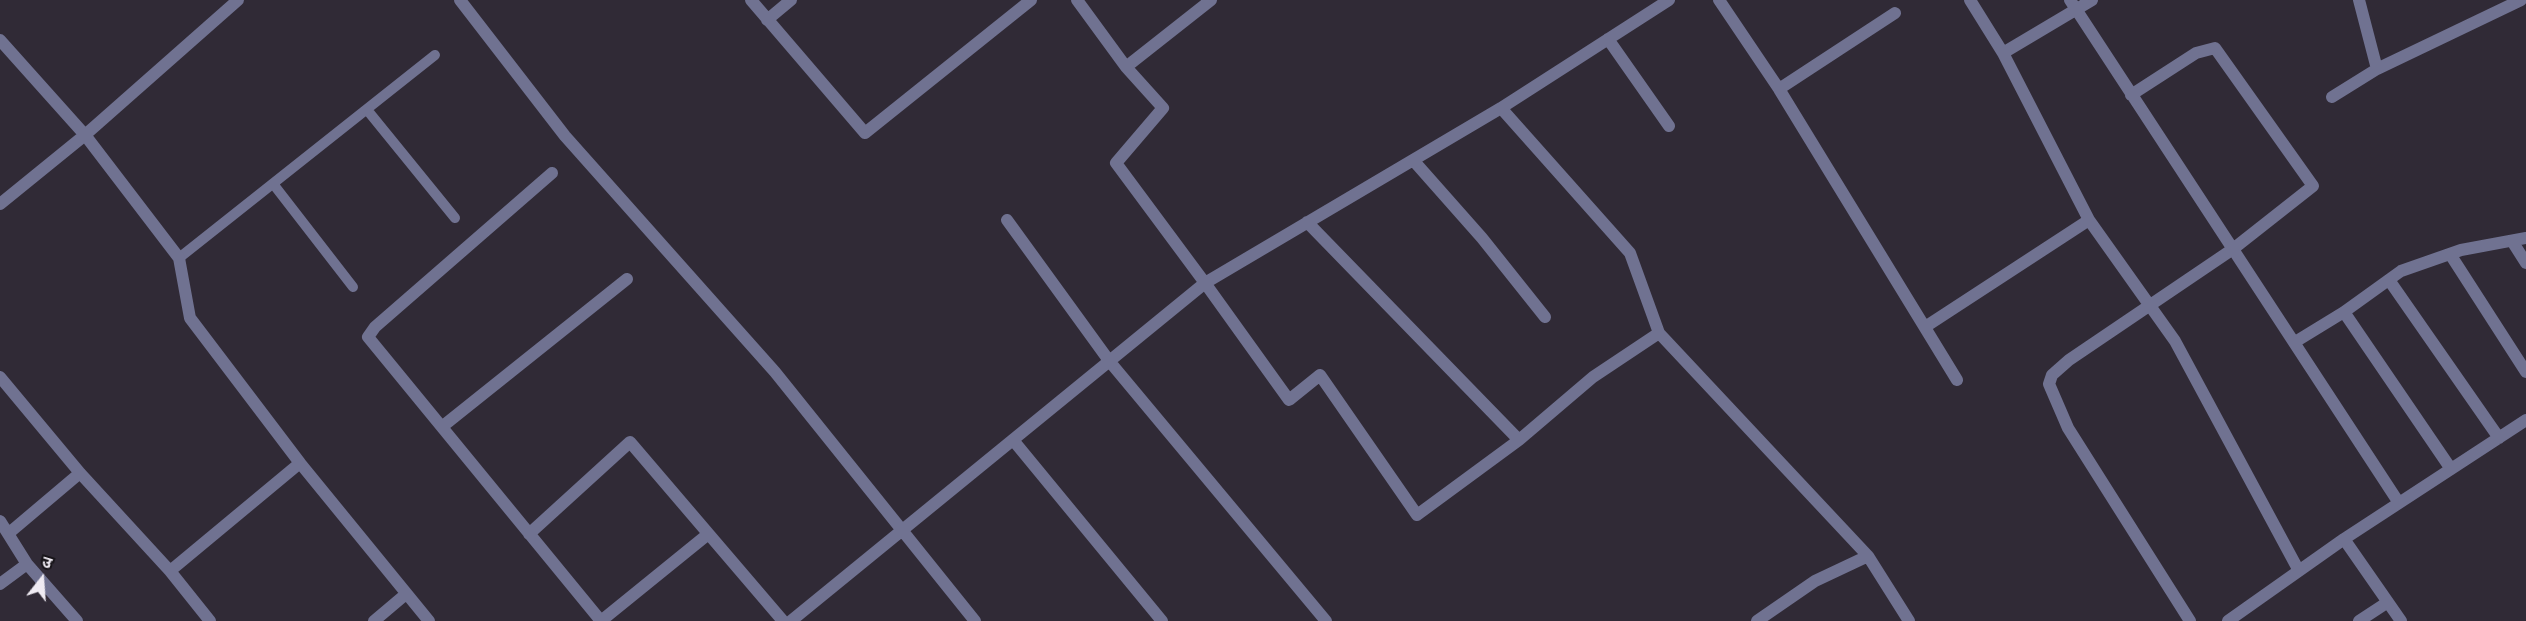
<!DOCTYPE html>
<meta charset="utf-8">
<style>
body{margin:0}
#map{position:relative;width:2526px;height:621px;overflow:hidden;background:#302a36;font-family:Lora,"Noto Sans Devanagari",serif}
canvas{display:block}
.north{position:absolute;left:12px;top:549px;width:60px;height:60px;-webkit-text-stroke:4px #171419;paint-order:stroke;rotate:17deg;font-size:16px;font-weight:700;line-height:24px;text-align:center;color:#efebf3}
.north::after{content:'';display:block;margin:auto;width:21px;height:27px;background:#efebf3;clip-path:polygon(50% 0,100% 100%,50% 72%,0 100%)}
</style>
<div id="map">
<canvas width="2526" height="621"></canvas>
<div class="north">उ</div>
</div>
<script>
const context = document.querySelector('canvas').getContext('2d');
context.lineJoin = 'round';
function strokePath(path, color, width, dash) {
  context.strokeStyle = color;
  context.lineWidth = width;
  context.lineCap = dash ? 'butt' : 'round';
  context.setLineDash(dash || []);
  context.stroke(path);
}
strokePath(new Path2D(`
 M 368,111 L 455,218
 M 274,185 L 353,287
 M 179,258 L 435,55`), '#707291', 10);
strokePath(new Path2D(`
 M 460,0 L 565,136 L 775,372 L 975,621
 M 751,0 L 865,133 L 1031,0
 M 1669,0 L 1501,108 L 1205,283 L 1289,400 L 1320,375 L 1417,515 L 1519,440 L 1593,377 L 1659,333 L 1868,556 L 1909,621
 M 1719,0 L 1779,89 L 1957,380
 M 1970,0 L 2003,53 L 2092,0
 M 2070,0 L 2399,503
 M 2359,0 L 2377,69
 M 767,20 L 791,0
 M 1608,39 L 1669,126
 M 0,40 L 85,135 L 0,204
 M 2003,53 L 2089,220 L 2175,341 L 2299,571
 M 1126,67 L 1211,0
 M 1779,89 L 1895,13
 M 2131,95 L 2196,53 L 2215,48 L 2313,186 L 2233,249 L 2069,360 L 2052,375 L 2049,384 L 2068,428 L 2190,621
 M 2332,97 L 2377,69 L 2521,0
 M 1501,108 L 1630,253 L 1659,333
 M 1413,160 L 1482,238 L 1545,317
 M 552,173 L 375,327 L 368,337 L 601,621 L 707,535
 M 1007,220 L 1110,362 L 1326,621
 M 1307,222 L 1519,440
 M 2512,241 L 2526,263
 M 2450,254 L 2526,372
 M 2389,280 L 2499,438
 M 2344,312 L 2451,469
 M 1925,327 L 2089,220
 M 2295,342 L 2344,312 L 2401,271 L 2461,250 L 2526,238
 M 0,377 L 80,473 L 170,571
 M 443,426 L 627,279
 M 1013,440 L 1162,621
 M 300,463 L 429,621
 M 0,521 L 27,564 L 77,621
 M 9,533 L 80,473
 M 529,534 L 630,442 L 783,621
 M 2344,539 L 2526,420
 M 0,584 L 27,564
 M 210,621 L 170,571 L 300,463 L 190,318 L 179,258 L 85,135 L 238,0
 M 374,621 L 406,594
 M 791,621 L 1205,283 L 1116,163 L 1163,108 L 1126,67 L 1077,0
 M 1757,621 L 1815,581 L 1868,556
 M 2228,621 L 2344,539 L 2401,621
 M 2359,621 L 2388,602`), '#707291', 12);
</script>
